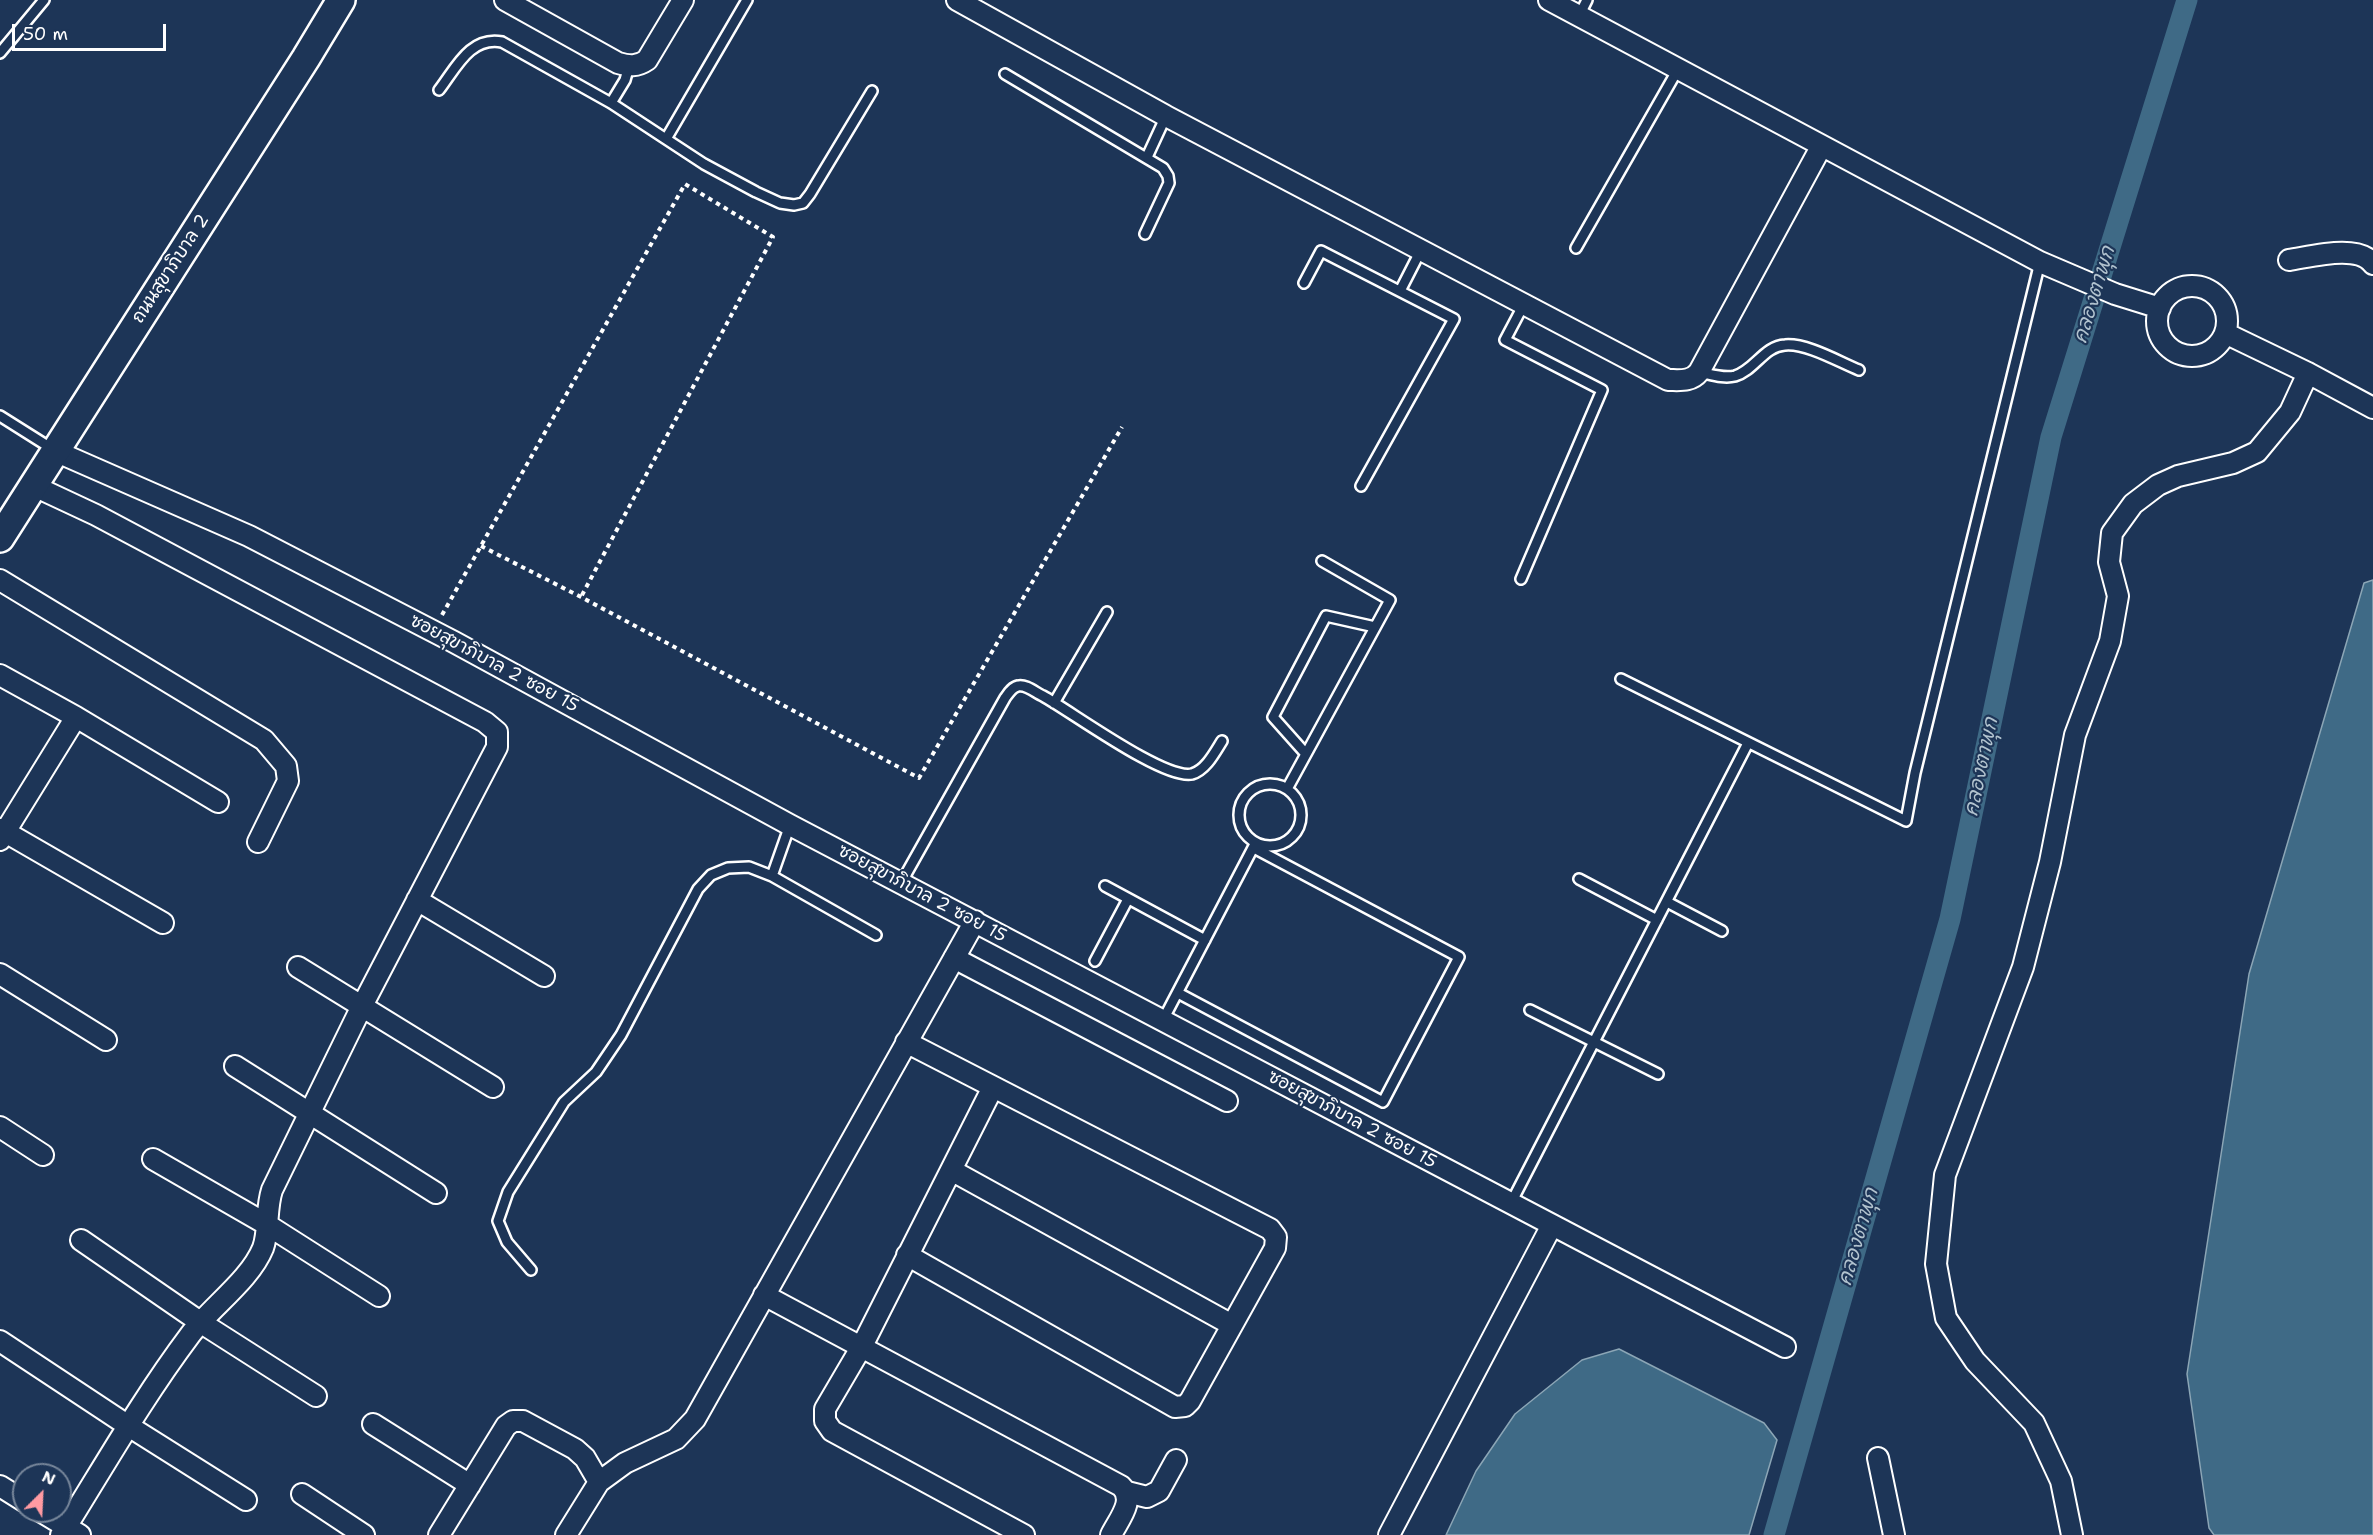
<!DOCTYPE html>
<meta charset="utf-8">
<style>
body{margin:0}
#map{position:relative;width:2373px;height:1535px;overflow:hidden;background:#1d3557;font-family:"Shantell Sans",sans-serif}
canvas{display:block}
.north{position:absolute;left:12px;top:1463px;width:60px;height:60px;box-sizing:border-box;background:#1d3557;border:2px solid #77869a;border-radius:50%;rotate:24deg;font-size:16px;font-weight:700;line-height:24px;text-align:center;color:#fff}
.north::after{content:'';display:block;margin:auto;width:21px;height:27px;background:#ff9aa2;clip-path:polygon(50% 0,100% 100%,50% 72%,0 100%)}
.scale{position:absolute;left:12px;top:24px;width:154px;height:27px;box-sizing:border-box;border:3px solid #fff;border-top:0;padding-left:8px;font-size:18px;line-height:21px;white-space:nowrap;color:#fff;-webkit-text-stroke:4px #1d3557;paint-order:stroke}
</style>
<div id="map">
<canvas width="2373" height="1535"></canvas>
<div class="north">N</div>
<div class="scale">50 m</div>
</div>
<script>
const context = document.querySelector('canvas').getContext('2d');
context.lineJoin = 'round';
function paint(path, color) {
  context.fillStyle = color;
  context.fill(path, 'evenodd');
}
function strokePath(path, color, width, dash) {
  context.strokeStyle = color;
  context.lineWidth = width;
  context.lineCap = dash ? 'butt' : 'round';
  context.setLineDash(dash || []);
  context.stroke(path);
}
function drawText(font, color, halo, rows, align = 'center') {
  context.font = font + ' "Shantell Sans","Playpen Sans Thai",sans-serif';
  context.lineWidth = 4.5;
  context.setLineDash([]);
  context.textBaseline = 'middle';
  context.strokeStyle = halo;
  context.fillStyle = color;
  for (const [text, x, y, turn = 0] of rows) {
    context.save();
    context.translate(x, y);
    context.rotate((+turn || 0) * Math.PI / 180);
    context.textAlign = isNaN(turn) ? turn : align;
    if (halo) context.strokeText(text, 0, 0);
    context.fillText(text, 0, 0);
    context.restore();
  }
}
const water = new Path2D(`
 M 2373,580 L 2373,1535 L 2214,1535 L 2209,1528 L 2187,1374 L 2249,974 L 2364,583 Z
 M 1619,1349 L 1764,1423 L 1777,1440 L 1749,1535 L 1446,1535 L 1476,1471 L 1515,1414 L 1582,1360 Z`);
paint(water, '#3f6a86');
strokePath(water, '#8ca6b6', 1.5);
strokePath(new Path2D(`
 M 1774,1535 L 1950,919 L 2051,437 L 2187,0`), '#3f6a86', 21);
const lane = new Path2D(`
 M 1579,16 L 1587,0
 M 0,53 L 44,0
 M 1005,74 L 1163,168 L 1168,176 L 1169,183 L 1145,234
 M 439,90 C 456,68 470,36 502,42 L 611,103 L 704,164 L 756,192 L 780,203 L 794,205 L 803,203 L 810,194 L 872,91
 M 611,103 L 625,80 L 629,66
 M 666,139 L 747,0
 M 1147,157 L 1166,116
 M 1576,248 L 1677,71
 M 1304,283 L 1321,251 L 1454,319 L 1361,486
 M 1400,291 L 1421,250
 M 1699,372 C 1710,374 1723,379 1735,376 C 1755,370 1764,346 1785,345 C 1807,343 1839,362 1859,370
 M 0,416 L 54,450
 M 1521,579 L 1602,390 L 1505,340 L 1524,304
 M 1621,679 L 1906,821 L 1915,773 L 2040,262
 M 1054,703 L 1107,612
 M 1306,754 L 1273,717 L 1326,616 L 1375,627
 M1239 815a31 31 0 1 1 62 0a31 31 0 1 1-62 0Z
 M 1287,789 L 1390,600 L 1322,561
 M 772,876 L 790,825
 M 1579,879 L 1657,920
 M 901,883 L 1005,698 C 1008,694 1012,687 1018,686 C 1026,684 1036,693 1043,696 C 1072,712 1164,780 1192,774 C 1206,770 1215,752 1222,741
 M 1105,886 L 1205,940
 M 1667,902 L 1722,931
 M 1095,961 L 1128,899
 M 1178,993 L 1383,1102 L 1459,957 L 1254,848
 M 1530,1010 L 1658,1074
 M 1163,1020 L 1255,844
 M 1511,1203 L 1748,743
 M 531,1270 L 507,1242 L 498,1221 L 508,1192 L 564,1102 L 596,1072 L 621,1035 L 698,889 L 711,875 L 728,868 L 749,867 L 772,876 L 876,935`);
const street = new Path2D(`
 M 505,0 L 618,63 C 629,66 637,67 647,60 L 683,0
 M 957,0 L 1166,116 L 1668,380 C 1680,380 1691,382 1699,372 L 1821,147
 M 1549,0 L 2040,262 L 2115,294 L 2160,308
 M 2289,260 C 2310,257 2359,243 2373,264
 M2157 321a35 35 0 1 1 70 0a35 35 0 1 1-70 0Z
 M 2225,333 L 2308,373 L 2373,408
 M 55,451 L 249,536 L 454,642 L 790,825 L 1785,1347
 M 34,486 L 96,515 L 485,722 L 497,732 L 497,747 L 362,1006 L 272,1190 C 266,1208 269,1232 263,1248 C 250,1280 211,1307 190,1335 C 142,1399 103,1468 61,1535
 M 0,580 L 264,740 L 286,766 L 288,781 L 258,842
 M 0,675 L 76,717 L 218,802
 M 0,829 L 163,923
 M 0,840 L 76,717
 M 417,900 L 544,976
 M 954,958 L 1227,1101
 M 298,967 L 493,1087
 M 0,974 L 106,1040
 M 906,1042 L 1270,1229 L 1276,1237 L 1275,1248 L 1190,1401 L 1185,1406 L 1175,1407 L 907,1255
 M 235,1066 L 436,1193
 M 993,1087 L 862,1346 L 825,1409 L 825,1421 L 832,1431 L 1024,1535
 M 0,1127 L 43,1155
 M 153,1159 L 266,1224 L 379,1296
 M 951,1170 L 1232,1325
 M 81,1240 L 200,1322 L 316,1396
 M 764,1295 L 1121,1486 C 1136,1500 1119,1519 1111,1535
 M 0,1341 L 127,1425 L 246,1500
 M 373,1424 L 470,1485
 M 1878,1458 L 1894,1535
 M 0,1486 L 24,1501
 M 1127,1492 L 1147,1497 L 1159,1491 L 1176,1460
 M 302,1494 L 364,1535
 M 40,1511 L 80,1535
 M 439,1535 L 506,1426 L 513,1421 L 523,1421 L 575,1449 L 585,1458 L 599,1482
 M 566,1535 L 599,1482 L 625,1463 L 676,1439 L 695,1419 L 975,921
 M 1389,1535 L 1552,1225
 M 2072,1535 L 2061,1481 L 2034,1423 L 1975,1361 L 1946,1318 L 1936,1264 L 1945,1175 L 2023,967 L 2050,862 L 2075,735 L 2110,641 L 2118,596 L 2109,562 L 2112,533 L 2133,504 L 2158,485 L 2178,476 L 2233,463 L 2257,452 L 2290,412 L 2308,373`);
const secondary = new Path2D(`
 M 0,538 L 306,58 L 341,0`);
strokePath(lane, '#fff', 14);
strokePath(street, '#fff', 24);
strokePath(secondary, '#fff', 32);
strokePath(new Path2D(`
 M 481,546 L 581,597 L 919,778 L 1122,427
 M 442,615 L 685,184 L 773,237 L 581,597`), '#fff', 4, [4.5, 4.5]);
strokePath(lane, '#1d3557', 9);
strokePath(street, '#1d3557', 20);
strokePath(secondary, '#1d3557', 27);
drawText('18px', '#fff', '#1d3557', [
 ["ถนนสุขาภิบาล 2",171,269,-57],
 ["ซอยสุขาภิบาล 2 ซอย 15",494,664,28],
 ["ซอยสุขาภิบาล 2 ซอย 15",922,894,28],
 ["ซอยสุขาภิบาล 2 ซอย 15",1352,1120,28]
]);
drawText('italic 20px', '#b2c3cf', '#1d3557', [
 ["คลองตาพุก",2095,295,-73],
 ["คลองตาพุก",1982,767,-78],
 ["คลองตาพุก",1859,1237,-74]
]);
</script>
